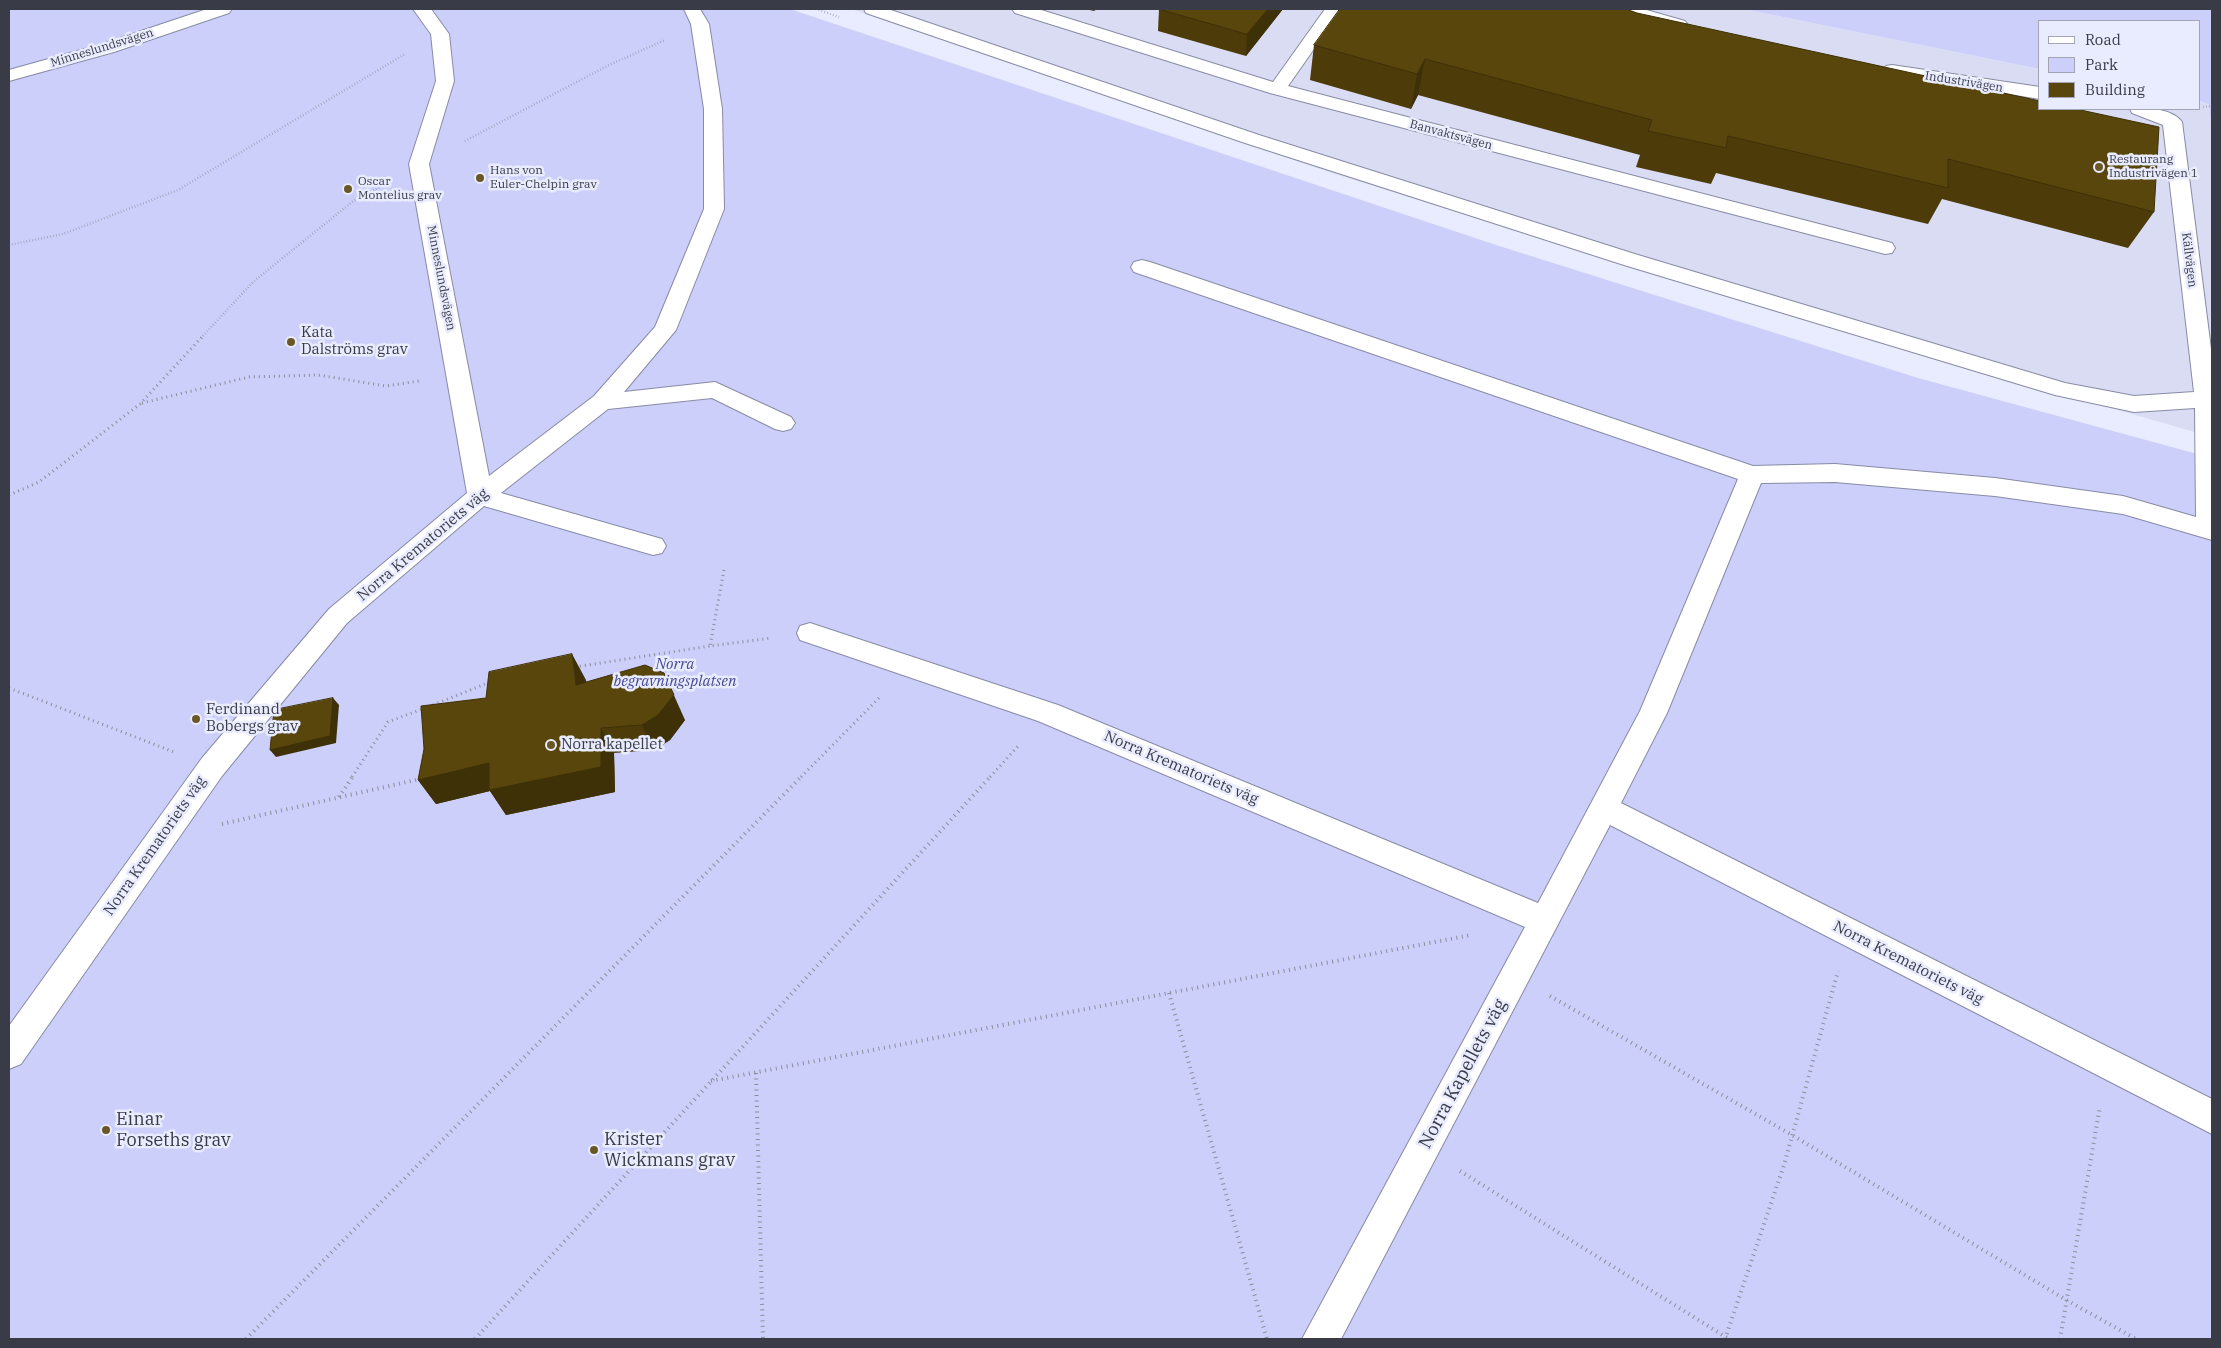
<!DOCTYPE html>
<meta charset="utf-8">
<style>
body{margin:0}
#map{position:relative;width:2221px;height:1348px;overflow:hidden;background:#e9ecfe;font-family:"IBM Plex Serif",serif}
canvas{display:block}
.frame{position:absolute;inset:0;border:10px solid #393b46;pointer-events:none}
.legend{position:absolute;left:2038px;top:20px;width:162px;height:90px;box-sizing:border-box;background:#e9ecfe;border:1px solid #a3a5b4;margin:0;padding:6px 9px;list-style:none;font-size:15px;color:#393b46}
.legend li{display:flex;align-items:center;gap:10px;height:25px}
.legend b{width:25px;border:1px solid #a3a5b4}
</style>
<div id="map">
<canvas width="2221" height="1348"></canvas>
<div class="frame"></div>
<ul class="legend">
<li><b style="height:6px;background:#fff"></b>Road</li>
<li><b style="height:14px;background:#cbcffa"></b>Park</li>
<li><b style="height:14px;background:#59460c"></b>Building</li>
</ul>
</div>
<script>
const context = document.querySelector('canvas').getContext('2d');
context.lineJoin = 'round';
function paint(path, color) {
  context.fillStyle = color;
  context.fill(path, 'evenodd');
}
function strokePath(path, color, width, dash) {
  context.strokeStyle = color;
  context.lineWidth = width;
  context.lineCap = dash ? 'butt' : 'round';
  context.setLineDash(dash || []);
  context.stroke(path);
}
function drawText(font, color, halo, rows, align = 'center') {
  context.font = font + ' "IBM Plex Serif",serif';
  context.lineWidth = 5;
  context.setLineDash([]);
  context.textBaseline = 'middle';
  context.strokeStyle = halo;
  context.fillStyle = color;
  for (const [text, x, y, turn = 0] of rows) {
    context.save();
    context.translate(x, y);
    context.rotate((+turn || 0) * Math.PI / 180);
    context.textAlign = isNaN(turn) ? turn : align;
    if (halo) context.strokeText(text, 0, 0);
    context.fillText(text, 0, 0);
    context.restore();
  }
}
paint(new Path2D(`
 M 851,9 L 1744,9 L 2040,69 L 2040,109 L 2200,109 L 2200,101 L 2209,103 L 2212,138 L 2212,437 L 1777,312 L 1332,173 Z`), '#d9dcf2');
paint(new Path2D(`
 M 9,9 L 790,9 L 1496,245 L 1918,378 L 2212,458 L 2212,1339 L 9,1339 Z
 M 1744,9 L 2212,9 L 2212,138 L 2209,104 L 2200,101 L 2200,21 L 2040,21 L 2040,69 Z`), '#cbcffa');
const minor = new Path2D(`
 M 207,9 L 232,9 L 229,13 L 114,52 L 9,81 L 9,70 L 102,44 Z
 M 413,9 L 431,9 L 449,34 L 454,81 L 429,164 L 489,476 L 594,396 L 655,327 L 704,209 L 704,109 L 691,24 L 684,9 L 700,9 L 709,24 L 722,109 L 724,209 L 676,330 L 624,392 L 715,382 L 791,417 L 795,423 L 791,429 L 783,431 L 775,429 L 712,398 L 608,409 L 501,493 L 662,539 L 666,546 L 662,553 L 653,555 L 484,506 L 347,623 L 222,776 L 21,1064 L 9,1069 L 9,1026 L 202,758 L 329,609 L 467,493 L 409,164 L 436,81 L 431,34 Z
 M 864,9 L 888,9 L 1259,135 L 1638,255 L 2065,383 L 2134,396 L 2194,392 L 2163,125 L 2132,113 L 2130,109 C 2145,108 2172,108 2182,122 L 2212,357 L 2212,540 L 2123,514 L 1995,496 L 1835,482 L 1761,483 L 1667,713 L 1621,803 L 2212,1099 L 2212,1134 L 1610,825 L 1341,1339 L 1302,1339 L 1525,927 L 1038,721 L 800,640 L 797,633 L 800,626 L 810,623 L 1058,705 L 1538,903 L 1640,711 L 1738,479 L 1134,272 L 1131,267 L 1134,262 L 1142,260 L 1150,262 L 1753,466 L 1835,464 L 1995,478 L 2123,496 L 2196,517 L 2195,408 L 2134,412 L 2055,395 L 1624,265 L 1245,143 L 866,13 Z
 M 1012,9 L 1038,9 L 1273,82 L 1325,9 L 1342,9 L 1288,86 L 1892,243 L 1895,248 L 1892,253 L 1885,254 L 1270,93 L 1015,13 Z
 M 1617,9 L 1643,9 L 1685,21 L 1688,25 L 1685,29 L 1679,30 L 1620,13 Z
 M 1892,65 L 2040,87 L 2040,99 L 1886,74 L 1883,70 L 1886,66 Z`);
strokePath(minor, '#888ba6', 2);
strokePath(new Path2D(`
 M 816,9 L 839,17
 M 2203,107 L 2212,106
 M 465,141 L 609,65 L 665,40
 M 9,245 L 63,234 L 178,190 L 405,54
 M 201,338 L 253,282 L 352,202 L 385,184`), '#8b8e9c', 2.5, [0.5, 2.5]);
strokePath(new Path2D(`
 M 142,403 L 249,377 L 318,375 L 386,386 L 419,381
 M 9,495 L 39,482 L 140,404 L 202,337
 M 724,570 L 710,646 L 772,638
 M 575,667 L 710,646
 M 9,688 L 174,752
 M 433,705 L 490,682
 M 352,777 L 388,722 L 425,708
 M 801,777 L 881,696
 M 990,777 L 1020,744`), '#8b8e9c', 3, [1, 4]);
strokePath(new Path2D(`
 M 339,797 L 353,776
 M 222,824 L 420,779
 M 1169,993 L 1267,1339
 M 1550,996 L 1792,1135 L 2068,1301 L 2136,1339
 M 756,1073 L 763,1339
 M 711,1081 L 1471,935
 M 1460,1171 L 1729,1339
 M 246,1339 L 802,776
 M 475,1339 L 991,776
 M 1725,1339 L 1784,1165 L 1838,971
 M 2060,1339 L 2100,1106`), '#8b8e9c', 4, [1, 4.5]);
paint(minor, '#fff');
paint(new Path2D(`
 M 1085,9 L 1097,9 L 1094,11 Z
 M 1159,9 L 1283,9 L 1246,56 L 1158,31 Z
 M 1626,9 L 2154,212 L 2128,248 L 1942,199 L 1928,224 L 1716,173 L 1711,184 L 1636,167 L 1640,155 L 1418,95 L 1411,109 L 1310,80 L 1314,45 Z
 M 586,680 L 586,682 L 685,720 L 670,740 L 654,750 L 614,753 L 615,792 L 506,815 L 490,791 L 436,804 L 418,780 L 486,698 Z`), '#4d3c0a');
paint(new Path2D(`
 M 1268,9 L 1283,9 L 1246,56 L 1247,34 Z
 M 1425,59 L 1418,95 L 1411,109 L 1417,74 Z
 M 572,654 L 586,680 L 590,710 L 576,685 Z
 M 664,673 L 685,720 L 670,740 L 654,750 L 642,725 Z
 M 333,698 L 339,705 L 336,743 L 276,757 L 270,750 Z
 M 601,728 L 614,753 L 615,792 L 506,815 L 490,791 L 436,804 L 418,780 L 489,763 Z`), '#3e3108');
const building = new Path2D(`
 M 1159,9 L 1268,9 L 1247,34 Z
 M 1340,9 L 1626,9 L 1637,13 L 2040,101 L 2040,109 L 2076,109 L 2159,127 L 2154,212 L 1948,159 L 1948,188 L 1728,136 L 1726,148 L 1648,131 L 1652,120 L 1425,59 L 1417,74 L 1314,45 Z
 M 572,654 L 576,685 L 645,665 L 664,673 L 674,695 L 658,715 L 642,725 L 601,728 L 601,767 L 489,790 L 489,763 L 418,780 L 424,749 L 421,706 L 486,698 L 489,672 Z
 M 333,698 L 330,736 L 270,750 L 274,710 Z`);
paint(building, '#59460c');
strokePath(building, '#3e3108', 1);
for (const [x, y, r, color] of [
 [2099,167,5,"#695725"],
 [480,178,5,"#695725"],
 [348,189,5,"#695725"],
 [291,342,5,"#695725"],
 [196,719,5,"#695725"],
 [551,745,5,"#695725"],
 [106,1130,5,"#695725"],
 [594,1150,5,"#695725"]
]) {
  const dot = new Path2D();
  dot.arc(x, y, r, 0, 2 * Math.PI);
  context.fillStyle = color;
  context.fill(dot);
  strokePath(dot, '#e9ecfe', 2);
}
drawText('12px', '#393b46', '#e9ecfe', [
 ["Minneslundsvägen",102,48,-17],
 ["Industrivägen",1964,82,9],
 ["Banvaktsvägen",1451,135,15],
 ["Källvägen",2189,260,83],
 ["Minneslundsvägen",441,278,79]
]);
drawText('12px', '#393b46', '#e9ecfe', [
 ["Restaurang",2109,160],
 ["Industrivägen 1",2109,174],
 ["Hans von",490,171],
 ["Euler-Chelpin grav",490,185],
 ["Oscar",358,182],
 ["Montelius grav",358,196]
], 'left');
drawText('15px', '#393b46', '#e9ecfe', [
 ["Kata",301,333],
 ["Dalströms grav",301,350],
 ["Ferdinand",206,710],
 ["Bobergs grav",206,727],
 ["Norra kapellet",561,745]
], 'left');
drawText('15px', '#393b46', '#e9ecfe', [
 ["Norra Krematoriets väg",423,545,-40],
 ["Norra Krematoriets väg",1181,768,23],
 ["Norra Krematoriets väg",155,846,-55],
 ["Norra Krematoriets väg",1908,963,27]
]);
drawText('italic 15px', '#484896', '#e9ecfe', [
 ["Norra",675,665],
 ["begravningsplatsen",675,682]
]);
drawText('18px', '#393b46', '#e9ecfe', [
 ["Norra Kapellets väg",1463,1074,-62]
]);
drawText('18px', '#393b46', '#e9ecfe', [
 ["Einar",116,1120],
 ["Forseths grav",116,1141],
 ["Krister",604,1140],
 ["Wickmans grav",604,1161]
], 'left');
</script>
